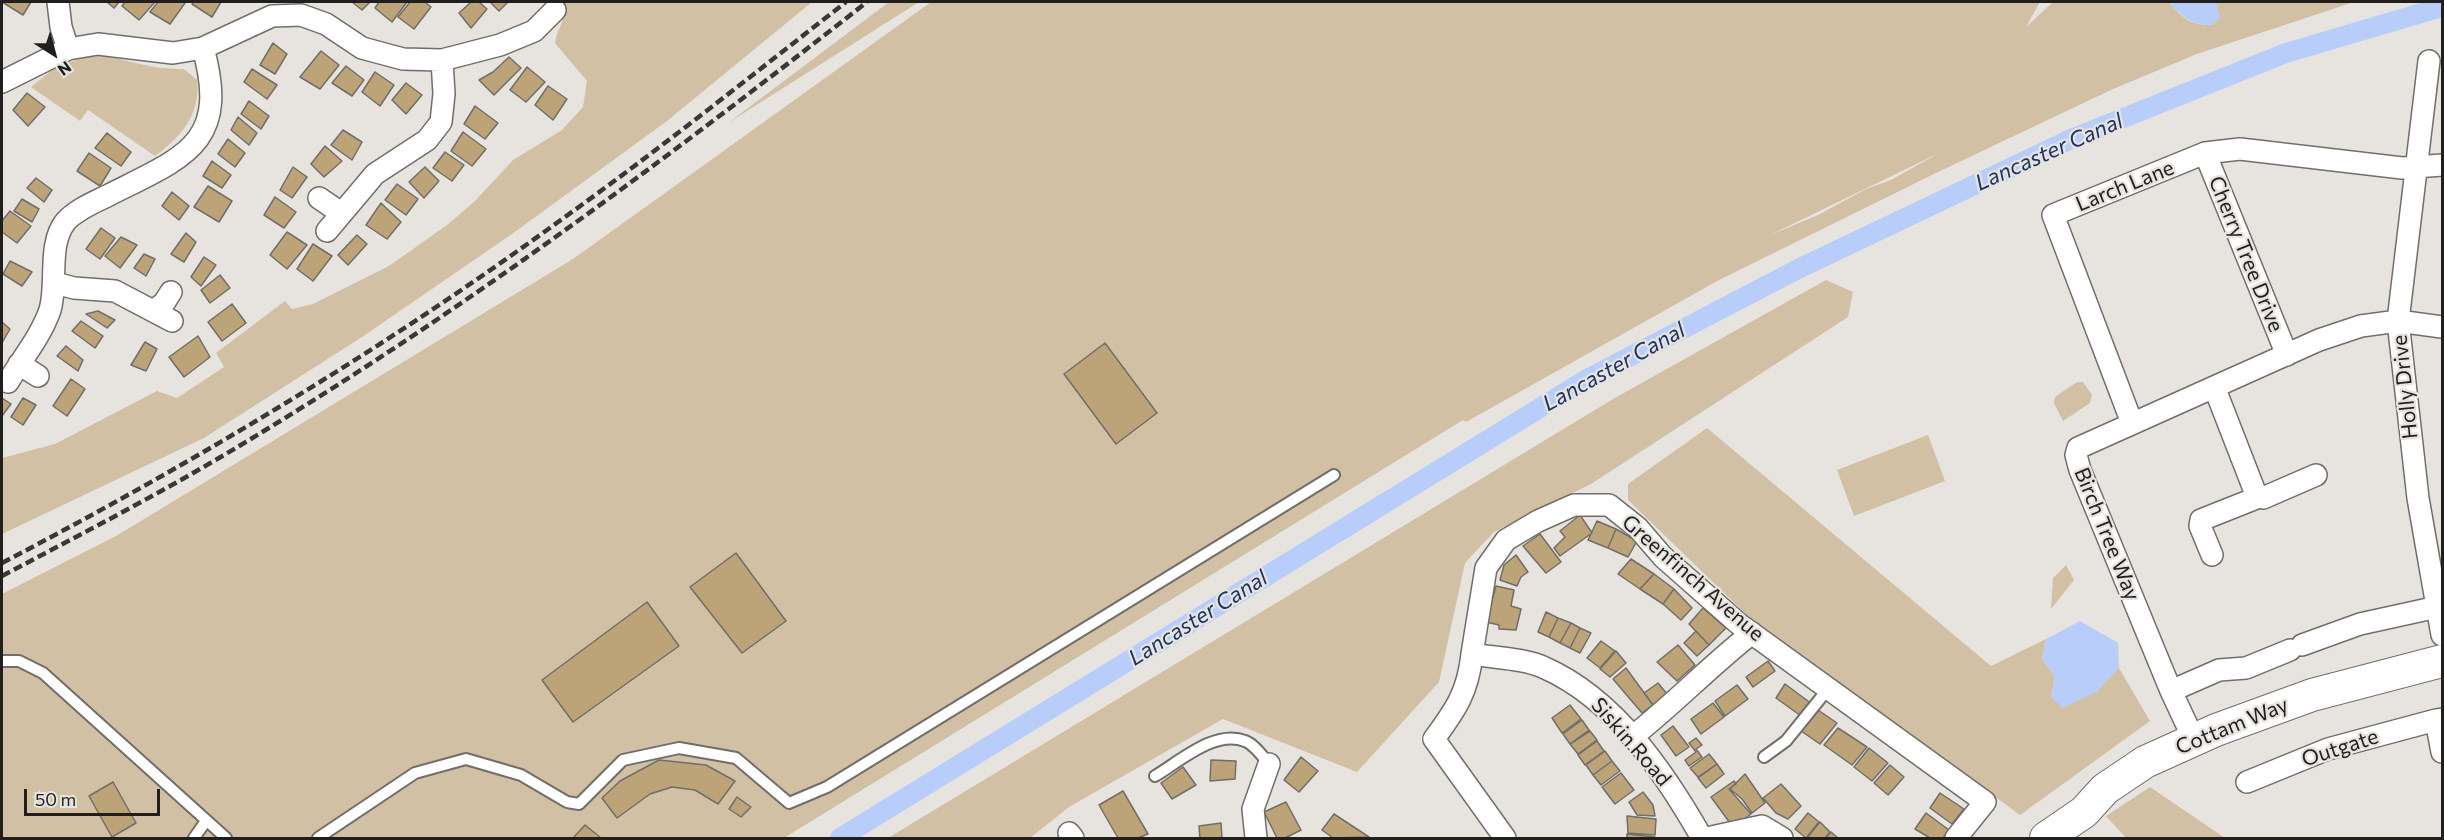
<!DOCTYPE html>
<style>
body{margin:0}
#map{position:relative;width:2444px;height:840px;overflow:hidden;background:#e7e4df;font-family:Commissioner,sans-serif}
canvas{display:block}
.frame{position:absolute;inset:0;border:3px solid #201f1d;pointer-events:none}
.north{position:absolute;left:24px;top:24px;width:60px;height:60px;-webkit-text-stroke:4px #e7e4df;paint-order:stroke;rotate:144deg;font-size:16px;font-weight:700;line-height:24px;text-align:center;color:#201f1d}
.north::after{content:'';display:block;margin:auto;width:21px;height:27px;background:#201f1d;clip-path:polygon(50% 0,100% 100%,50% 72%,0 100%)}
.scale{position:absolute;left:24px;top:789px;width:136px;height:27px;box-sizing:border-box;border:3px solid #201f1d;border-top:0;padding-left:8px;font-size:18px;line-height:21px;white-space:nowrap;color:#201f1d;-webkit-text-stroke:4px #e7e4df;paint-order:stroke}
</style>
<div id="map">
<canvas width="2444" height="840"></canvas>
<div class="frame"></div>
<div class="north">N</div>
<div class="scale">50 m</div>
</div>
<script>
const context = document.querySelector('canvas').getContext('2d');
context.lineJoin = 'round';
function paint(path, color) {
  context.fillStyle = color;
  context.fill(path, 'evenodd');
}
function strokePath(path, color, width, dash) {
  context.strokeStyle = color;
  context.lineWidth = width;
  context.lineCap = dash ? 'butt' : 'round';
  context.setLineDash(dash || []);
  context.stroke(path);
}
function drawText(font, color, halo, rows, align = 'center') {
  context.font = font + ' Commissioner,sans-serif';
  context.lineWidth = 4.5;
  context.setLineDash([]);
  context.textBaseline = 'middle';
  context.strokeStyle = halo;
  context.fillStyle = color;
  for (const [text, x, y, turn = 0] of rows) {
    context.save();
    context.translate(x, y);
    context.rotate((+turn || 0) * Math.PI / 180);
    context.textAlign = isNaN(turn) ? turn : align;
    if (halo) context.strokeText(text, 0, 0);
    context.fillText(text, 0, 0);
    context.restore();
  }
}
paint(new Path2D(`
 M 563,2 L 812,2 L 667,121 L 512,234 L 362,337 L 204,438 L 2,534 L 2,458 L 55,444 L 157,391 L 177,398 L 224,367 L 216,353 L 285,301 L 292,309 L 313,304 L 389,266 L 447,225 L 475,201 L 513,160 L 562,130 L 583,107 L 587,81 L 555,43 C 557,28 568,18 563,2 Z
 M 889,2 L 919,2 L 728,123 Z
 M 931,2 L 2040,2 L 2026,27 L 2053,2 L 2169,2 C 2183,19 2190,25 2213,25 L 2216,2 L 2354,2 L 2197,54 L 2113,89 L 1938,172 L 1719,280 L 1466,422 L 1463,420 L 784,838 L 2,838 L 2,594 L 116,536 L 573,259 ZM 1939,153 L 1891,180 L 1866,189 L 1818,215 L 1768,236 Z
 M 94,54 C 126,59 151,70 184,69 L 197,80 C 201,114 181,137 155,156 L 88,110 L 80,121 L 31,87 L 56,67 Z
 M 1826,280 L 1853,292 L 1848,317 L 1591,484 L 1494,532 L 1465,563 L 1439,682 L 1357,772 L 1223,719 L 1069,807 L 1030,838 L 888,838 L 1613,399 Z
 M 2077,382 L 2083,382 L 2092,395 L 2090,403 L 2063,421 L 2054,403 L 2055,397 Z
 M 1707,428 L 1991,666 L 2046,639 L 2042,659 L 2055,677 L 2051,697 L 2096,692 L 2119,668 L 2150,721 L 2020,815 L 1746,614 L 1628,500 L 1628,484 Z
 M 1928,435 L 1945,481 L 1854,516 L 1837,470 Z
 M 2066,565 L 2074,580 L 2051,609 L 2053,578 Z
 M 2150,787 L 2225,838 L 2126,838 L 2106,816 Z`), '#d1c0a4');
paint(new Path2D(`
 M 2169,2 L 2216,2 L 2220,17 L 2213,25 C 2192,25 2182,18 2169,2 Z
 M 2080,621 L 2118,643 L 2119,668 L 2096,692 L 2063,708 L 2051,697 L 2055,677 L 2042,659 L 2046,639 Z`), '#b8cdf9');
strokePath(new Path2D(`
 M 840,838 L 1587,379 L 1798,269 L 2071,139 L 2286,53 L 2442,7`), '#b8cdf9', 20);
const building = new Path2D(`
 M 2,2 L 31,2 L 23,15 Z
 M 107,2 L 119,2 L 114,8 Z
 M 125,2 L 155,2 L 139,20 L 122,6 Z
 M 158,2 L 183,2 L 185,3 L 170,24 L 150,12 Z
 M 194,2 L 221,2 L 212,17 L 192,4 Z
 M 352,2 L 370,2 L 362,10 Z
 M 379,2 L 407,2 L 392,22 L 375,8 Z
 M 410,2 L 425,2 L 431,7 L 414,29 L 398,17 Z
 M 471,2 L 479,2 L 487,9 L 471,28 L 459,13 Z
 M 490,2 L 508,2 L 499,11 Z
 M 273,43 L 287,54 L 275,74 L 260,65 Z
 M 321,51 L 339,65 L 320,89 L 300,77 Z
 M 509,57 L 521,68 L 494,95 L 479,80 L 493,72 Z
 M 346,66 L 364,80 L 352,96 L 332,83 Z
 M 527,67 L 545,82 L 526,102 L 510,90 Z
 M 252,69 L 277,85 L 267,99 L 244,82 Z
 M 375,72 L 394,85 L 380,106 L 362,92 Z
 M 406,83 L 422,95 L 406,114 L 392,100 Z
 M 548,86 L 567,99 L 553,120 L 535,105 Z
 M 27,93 L 45,107 L 28,126 L 13,110 Z
 M 249,101 L 269,116 L 261,129 L 241,114 Z
 M 475,106 L 498,123 L 485,139 L 464,124 Z
 M 238,117 L 257,133 L 249,145 L 231,130 Z
 M 343,130 L 362,142 L 352,160 L 331,145 Z
 M 463,132 L 486,149 L 472,166 L 451,151 Z
 M 107,133 L 131,152 L 121,166 L 95,148 Z
 M 228,139 L 245,153 L 235,167 L 218,154 Z
 M 325,146 L 342,161 L 324,177 L 311,164 Z
 M 445,152 L 464,165 L 452,181 L 433,168 Z
 M 89,153 L 111,168 L 100,186 L 77,171 Z
 M 212,161 L 231,175 L 222,188 L 203,176 Z
 M 293,167 L 307,177 L 292,198 L 280,190 Z
 M 425,167 L 439,181 L 424,198 L 409,182 Z
 M 36,178 L 52,190 L 44,202 L 27,188 Z
 M 397,184 L 418,199 L 406,215 L 385,200 Z
 M 208,186 L 232,201 L 219,222 L 194,207 Z
 M 172,192 L 189,206 L 179,220 L 162,206 Z
 M 275,197 L 296,212 L 284,228 L 264,215 Z
 M 22,199 L 39,209 L 32,222 L 14,211 Z
 M 381,203 L 401,222 L 387,239 L 366,225 Z
 M 10,211 L 31,226 L 17,243 L 2,232 L 2,221 Z
 M 101,228 L 115,238 L 100,259 L 86,249 Z
 M 287,232 L 307,245 L 287,269 L 270,255 Z
 M 186,233 L 196,242 L 184,262 L 171,254 Z
 M 357,235 L 367,244 L 348,265 L 338,255 Z
 M 121,237 L 137,245 L 120,268 L 105,256 Z
 M 313,244 L 332,256 L 313,281 L 297,269 Z
 M 144,254 L 155,259 L 146,276 L 134,268 Z
 M 204,257 L 216,265 L 201,286 L 191,277 Z
 M 10,261 L 32,272 L 22,286 L 3,274 Z
 M 220,275 L 230,288 L 210,303 L 201,290 Z
 M 232,304 L 246,323 L 222,341 L 208,322 Z
 M 98,311 L 115,320 L 107,328 L 86,314 Z
 M 81,321 L 103,336 L 95,348 L 72,331 Z
 M 2,322 L 10,329 L 2,343 Z
 M 198,336 L 210,357 L 184,377 L 169,357 Z
 M 145,342 L 157,349 L 146,371 L 131,365 Z
 M 1105,343 L 1157,413 L 1116,444 L 1064,374 Z
 M 66,346 L 83,360 L 78,371 L 57,356 Z
 M 71,379 L 85,389 L 67,416 L 53,406 Z
 M 2,398 L 11,404 L 2,416 Z
 M 23,398 L 36,405 L 23,425 L 11,417 Z
 M 1580,515 L 1592,533 L 1560,556 L 1554,548 L 1565,537 L 1560,531 Z
 M 1597,521 L 1616,529 L 1608,548 L 1588,540 Z
 M 1616,529 L 1637,541 L 1628,557 L 1608,548 Z
 M 1540,534 L 1561,562 L 1546,573 L 1523,546 Z
 M 736,553 L 786,621 L 742,653 L 690,587 Z
 M 1516,555 L 1528,572 L 1521,577 L 1517,586 L 1500,580 L 1504,565 Z
 M 1631,559 L 1654,574 L 1640,589 L 1618,574 Z
 M 1654,574 L 1674,589 L 1663,604 L 1640,589 Z
 M 1496,586 L 1514,590 L 1511,606 L 1521,609 L 1516,630 L 1499,629 L 1499,625 L 1486,622 Z
 M 1674,589 L 1692,608 L 1681,620 L 1663,604 Z
 M 647,602 L 679,646 L 573,722 L 542,680 Z
 M 1703,608 L 1726,628 L 1709,645 L 1689,624 Z
 M 1546,612 L 1558,618 L 1549,637 L 1538,632 Z
 M 1558,618 L 1571,623 L 1560,643 L 1549,637 Z
 M 1571,623 L 1580,628 L 1570,648 L 1560,643 Z
 M 1580,628 L 1591,633 L 1580,653 L 1570,648 Z
 M 1696,631 L 1709,645 L 1697,656 L 1684,643 Z
 M 1601,641 L 1615,651 L 1600,668 L 1587,658 Z
 M 1678,645 L 1695,665 L 1677,681 L 1657,662 Z
 M 1616,651 L 1626,663 L 1610,677 L 1600,669 Z
 M 1768,661 L 1775,671 L 1753,687 L 1746,677 Z
 M 1626,668 L 1653,705 L 1642,713 L 1613,679 Z
 M 1658,683 L 1667,694 L 1653,705 L 1644,693 Z
 M 1785,684 L 1812,704 L 1801,716 L 1776,698 Z
 M 1737,685 L 1748,699 L 1725,716 L 1715,701 Z
 M 1713,703 L 1724,717 L 1701,734 L 1691,719 Z
 M 1570,705 L 1581,719 L 1562,733 L 1552,718 Z
 M 1818,710 L 1837,723 L 1820,744 L 1801,731 Z
 M 1582,720 L 1589,730 L 1570,744 L 1563,734 Z
 M 1673,726 L 1689,747 L 1676,756 L 1661,735 Z
 M 1838,728 L 1867,747 L 1852,765 L 1824,745 Z
 M 1590,731 L 1597,740 L 1578,754 L 1570,744 Z
 M 1696,738 L 1702,745 L 1696,749 L 1702,757 L 1689,766 L 1685,760 L 1696,752 L 1689,743 Z
 M 1597,741 L 1604,751 L 1585,765 L 1578,755 Z
 M 1869,748 L 1888,763 L 1872,781 L 1854,767 Z
 M 1605,751 L 1612,761 L 1593,775 L 1586,765 Z
 M 1709,754 L 1717,764 L 1698,777 L 1690,768 Z
 M 1301,757 L 1318,771 L 1299,792 L 1284,780 Z
 M 659,760 L 706,765 L 735,781 L 718,804 L 695,790 L 672,787 L 650,794 L 617,818 L 602,798 L 620,781 Z
 M 1211,760 L 1236,761 L 1235,779 L 1210,781 Z
 M 1612,761 L 1620,771 L 1601,785 L 1593,775 Z
 M 1717,764 L 1724,774 L 1706,788 L 1698,778 Z
 M 1890,765 L 1904,777 L 1888,795 L 1874,783 Z
 M 1183,767 L 1196,785 L 1172,799 L 1161,783 Z
 M 1621,773 L 1634,790 L 1615,804 L 1602,787 Z
 M 1745,774 L 1765,803 L 1752,813 L 1742,799 L 1730,789 Z
 M 1734,781 L 1736,784 L 1729,789 L 1751,814 L 1733,827 L 1711,797 Z
 M 113,782 L 136,823 L 112,837 L 89,796 Z
 M 1781,784 L 1801,806 L 1788,819 L 1776,813 L 1763,798 Z
 M 1123,791 L 1148,834 L 1138,838 L 1118,838 L 1099,805 Z
 M 1643,792 L 1653,805 L 1655,816 L 1637,815 L 1629,802 Z
 M 1940,793 L 1964,809 L 1952,824 L 1930,808 Z
 M 737,797 L 751,807 L 741,817 L 729,809 Z
 M 1286,802 L 1301,830 L 1285,838 L 1277,838 L 1264,812 Z
 M 1808,813 L 1819,822 L 1806,838 L 1795,829 Z
 M 1926,813 L 1949,830 L 1943,838 L 1930,838 L 1915,829 Z
 M 1334,814 L 1369,837 L 1333,838 L 1322,830 Z
 M 1627,816 L 1656,819 L 1655,835 L 1628,833 Z
 M 1820,822 L 1830,832 L 1825,838 L 1807,838 Z
 M 1221,823 L 1222,838 L 1200,838 L 1199,826 Z
 M 585,825 L 601,838 L 573,838 Z
 M 1831,832 L 1838,838 L 1826,838 Z
 M 1627,834 L 1655,837 L 1655,838 L 1627,838 Z`);
paint(building, '#bda478');
strokePath(building, '#716e69', 1.5);
const lane = new Path2D(`
 M 2,661 L 19,661 L 43,673 L 226,838
 M 1764,757 L 1786,741 L 1828,689
 M 1155,776 C 1179,762 1215,729 1245,741 C 1254,744 1263,757 1269,764
 M 194,838 L 206,821
 M 318,838 L 415,773 L 466,759 L 521,775 L 567,802 L 579,804 L 623,760 L 679,748 L 736,758 L 789,803 L 827,787 L 1334,475`);
const street = new Path2D(`
 M 58,2 L 61,27 L 68,49
 M 2429,61 L 2398,321 L 2418,498 L 2442,635
 M 2,82 L 68,49 L 98,44 L 173,53 L 203,48 L 272,16 L 301,15 L 326,24 L 362,48 L 403,59 L 442,60 L 500,45 L 534,31 L 555,10
 M 2205,153 L 2287,355
 M 319,198 L 341,213
 M 327,231 L 375,174 L 427,140 L 441,122 L 444,94 L 442,60
 M 55,283 L 74,288 L 115,291 L 172,321
 M 153,311 L 164,303 L 171,292
 M 19,364 L 38,376
 M 8,382 C 22,359 41,336 50,310 C 58,283 47,244 66,221 C 77,209 95,202 109,195 C 184,157 230,144 203,48
 M 2215,389 L 2257,497 L 2263,498 L 2316,475
 M 2132,423 L 2053,215 L 2205,153 L 2240,149 L 2402,168 L 2442,165
 M 2212,555 L 2200,526 L 2201,520 L 2259,497
 M 2302,645 L 2360,624 L 2442,606
 M 1472,654 L 1486,568 L 1506,540 L 1538,521 L 1574,505 L 1609,505 L 1638,528 L 1663,557 L 1739,624 L 1985,802 L 1956,838
 M 2171,691 L 2219,670 L 2246,668 L 2290,650
 M 2442,719 L 2436,720 L 2442,752
 M 1632,737 C 1674,704 1710,666 1752,633
 M 2194,740 L 2171,691 L 2080,470 L 2076,455 L 2078,448 L 2319,340 L 2361,326 L 2398,321 L 2442,327
 M 2247,782 L 2328,749 L 2436,720
 M 1069,833 L 1073,838
 M 1256,838 L 1253,809 L 1269,764
 M 1505,838 L 1434,739 C 1456,709 1468,692 1472,654 C 1494,658 1524,658 1545,668 C 1615,699 1665,773 1702,838
 M 1707,838 L 1762,826 L 1782,838`);
const secondary = new Path2D(`
 M 2046,838 L 2084,812 L 2105,789 L 2145,762 L 2216,730 L 2312,695 L 2442,661`);
strokePath(lane, '#716e6a', 14);
strokePath(street, '#716e6a', 24);
strokePath(secondary, '#716e6a', 34);
strokePath(lane, '#fff', 10);
strokePath(street, '#fff', 21);
strokePath(secondary, '#fff', 32);
strokePath(new Path2D(`
 M 2,563 C 195,462 382,350 558,222 C 656,152 751,76 846,2
 M 2,576 C 85,532 169,489 249,440 C 466,309 668,158 867,2`), '#393836', 4.5, [9, 4.5]);
drawText('21px', '#201f1d', '#e7e4df', [
 ["Larch Lane",2125,186,-22],
 ["Cherry Tree Drive",2246,254,68],
 ["Holly Drive",2405,387,-96],
 ["Birch Tree Way",2107,534,68],
 ["Greenfinch Avenue",1693,578,41],
 ["Cottam Way",2232,726,-22],
 ["Siskin Road",1631,742,49],
 ["Outgate",2340,748,-18]
]);
drawText('italic 22px', '#1c3367', '#e7e4df', [
 ["Lancaster Canal",2049,152,-24],
 ["Lancaster Canal",1614,367,-29],
 ["Lancaster Canal",1198,618,-32]
]);
</script>
